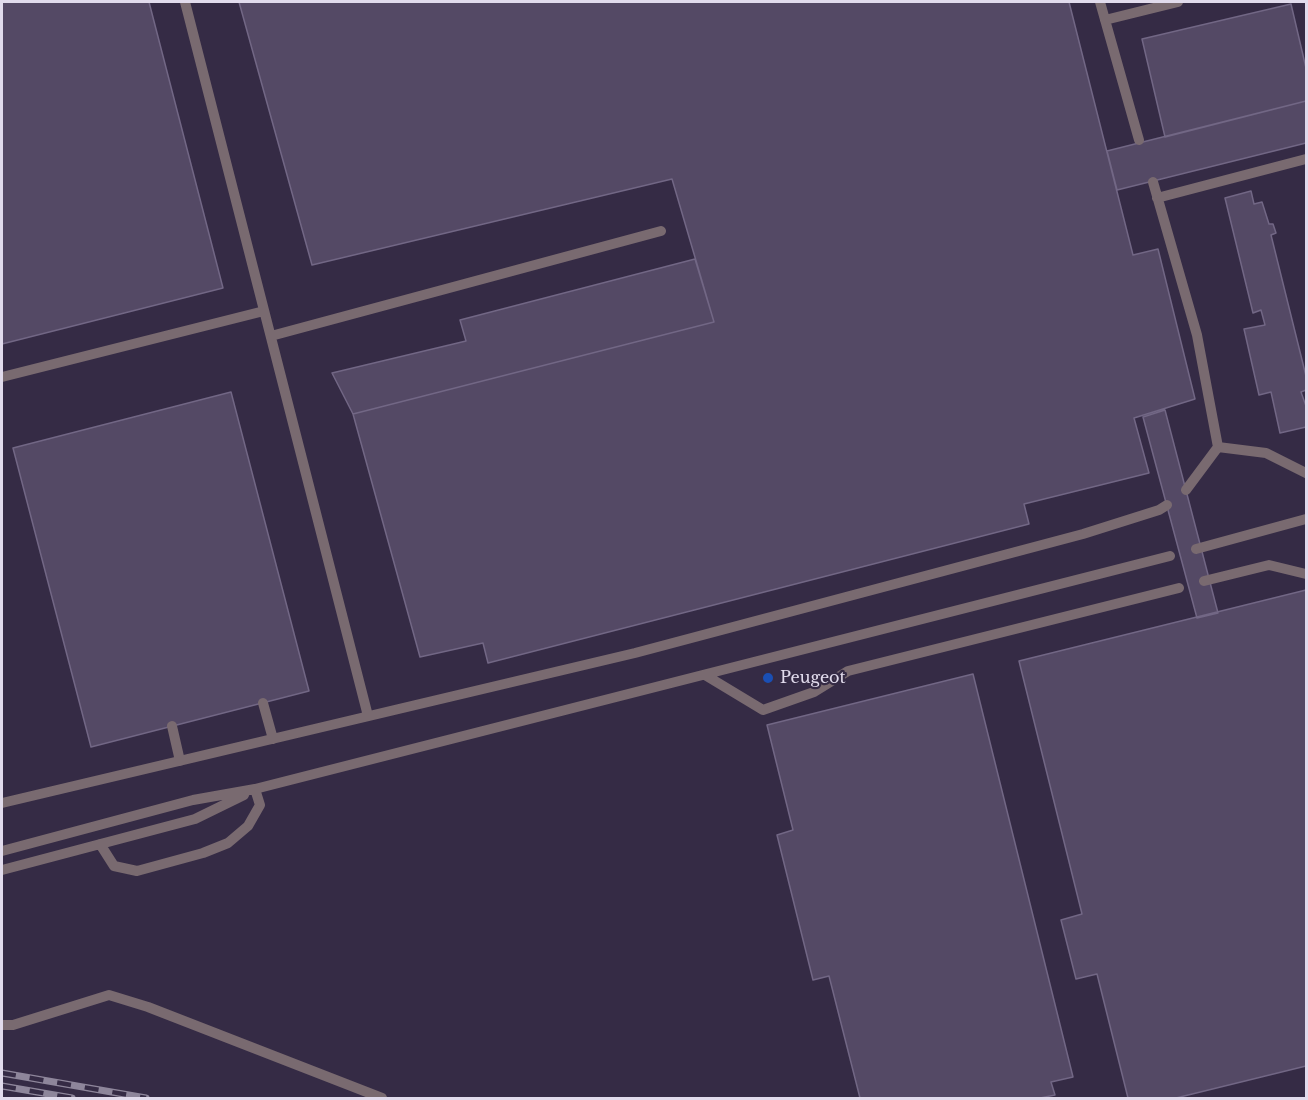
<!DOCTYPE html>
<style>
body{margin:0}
#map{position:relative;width:1308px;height:1100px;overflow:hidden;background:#352b45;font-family:"Libre Baskerville",serif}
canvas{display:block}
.frame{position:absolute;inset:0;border:3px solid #e1dbec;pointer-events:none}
</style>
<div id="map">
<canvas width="1308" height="1100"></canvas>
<div class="frame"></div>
</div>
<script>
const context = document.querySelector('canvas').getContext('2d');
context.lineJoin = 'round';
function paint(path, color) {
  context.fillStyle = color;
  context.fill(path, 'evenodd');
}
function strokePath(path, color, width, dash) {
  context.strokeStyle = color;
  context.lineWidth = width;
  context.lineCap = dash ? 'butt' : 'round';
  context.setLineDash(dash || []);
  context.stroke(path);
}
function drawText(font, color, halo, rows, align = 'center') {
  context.font = font + ' "Libre Baskerville",serif';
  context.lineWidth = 4.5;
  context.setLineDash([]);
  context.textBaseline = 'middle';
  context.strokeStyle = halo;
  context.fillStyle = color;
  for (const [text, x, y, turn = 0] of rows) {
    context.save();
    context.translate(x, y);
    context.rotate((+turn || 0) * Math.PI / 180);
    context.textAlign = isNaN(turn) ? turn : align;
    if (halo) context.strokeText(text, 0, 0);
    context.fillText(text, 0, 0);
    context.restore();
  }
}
const building = new Path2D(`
 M 2,2 L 149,2 L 223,288 L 2,344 Z
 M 239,2 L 1069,2 L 1133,255 L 1158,249 L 1195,399 L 1134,418 L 1149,473 L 1024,504 L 1029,524 L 488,663 L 483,643 L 420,657 L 353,414 L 714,322 L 672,179 L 312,265 Z
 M 1291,4 L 1306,68 L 1306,101 L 1165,137 L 1142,39 Z
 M 1306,101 L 1306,143 L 1117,190 L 1107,151 Z
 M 1251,191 L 1254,204 L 1262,202 L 1269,224 L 1273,224 L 1276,233 L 1271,235 L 1306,376 L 1306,390 L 1301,392 L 1306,406 L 1306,427 L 1280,433 L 1271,392 L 1259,395 L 1244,329 L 1265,325 L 1261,310 L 1253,313 L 1225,198 Z
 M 695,259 L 714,322 L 353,414 L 332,373 L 466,341 L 460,320 Z
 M 231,392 L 309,691 L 91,747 L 13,448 Z
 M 1165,410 L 1218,613 L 1197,618 L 1143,417 Z
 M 1306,590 L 1306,1066 L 1176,1098 L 1128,1098 L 1097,974 L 1076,979 L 1061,920 L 1082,914 L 1019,661 Z
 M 973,674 L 1073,1077 L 1051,1082 L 1055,1095 L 1040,1098 L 860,1098 L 829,976 L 813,980 L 777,835 L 793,830 L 767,725 Z`);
paint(building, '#544965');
strokePath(building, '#726785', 1.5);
strokePath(new Path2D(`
 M 185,2 L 368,716
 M 1100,2 L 1139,140
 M 1105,20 L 1178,2
 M 1153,182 L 1197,335 L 1218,447 L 1266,453 L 1306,473
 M 1157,198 L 1306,159
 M 271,336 L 661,231
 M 2,377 L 264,311
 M 1186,490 L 1218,447
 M 1196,549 L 1306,519
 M 1204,581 L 1269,565 L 1306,574
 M 705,675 L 763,710 L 814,692 L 848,671 L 1179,588
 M 263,703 L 273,739
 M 172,726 L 180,761
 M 2,803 L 635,653 L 1083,534 L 1159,510 L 1167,505
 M 100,844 L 114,866 L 137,871 L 203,853 L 228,843 L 248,826 L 260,805 L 255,789
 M 2,851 L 193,800 L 255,789 L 1170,556
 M 2,870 L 195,819 L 244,795
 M 2,1025 L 13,1025 L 109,995 L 148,1007 L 382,1098`), '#796a70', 10);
const rail = new Path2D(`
 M 2,1073 L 146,1098
 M 2,1086 L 72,1098`);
strokePath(rail, '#8e869b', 7);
strokePath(rail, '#352b45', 4.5, [14]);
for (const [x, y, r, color] of [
 [768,678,6,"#1a4fb4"]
]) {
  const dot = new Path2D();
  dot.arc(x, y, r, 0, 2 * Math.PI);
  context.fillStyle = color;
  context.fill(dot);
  strokePath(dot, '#352b45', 2);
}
drawText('16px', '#e1dbec', '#352b45', [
 ["Peugeot",780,678]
], 'left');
</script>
